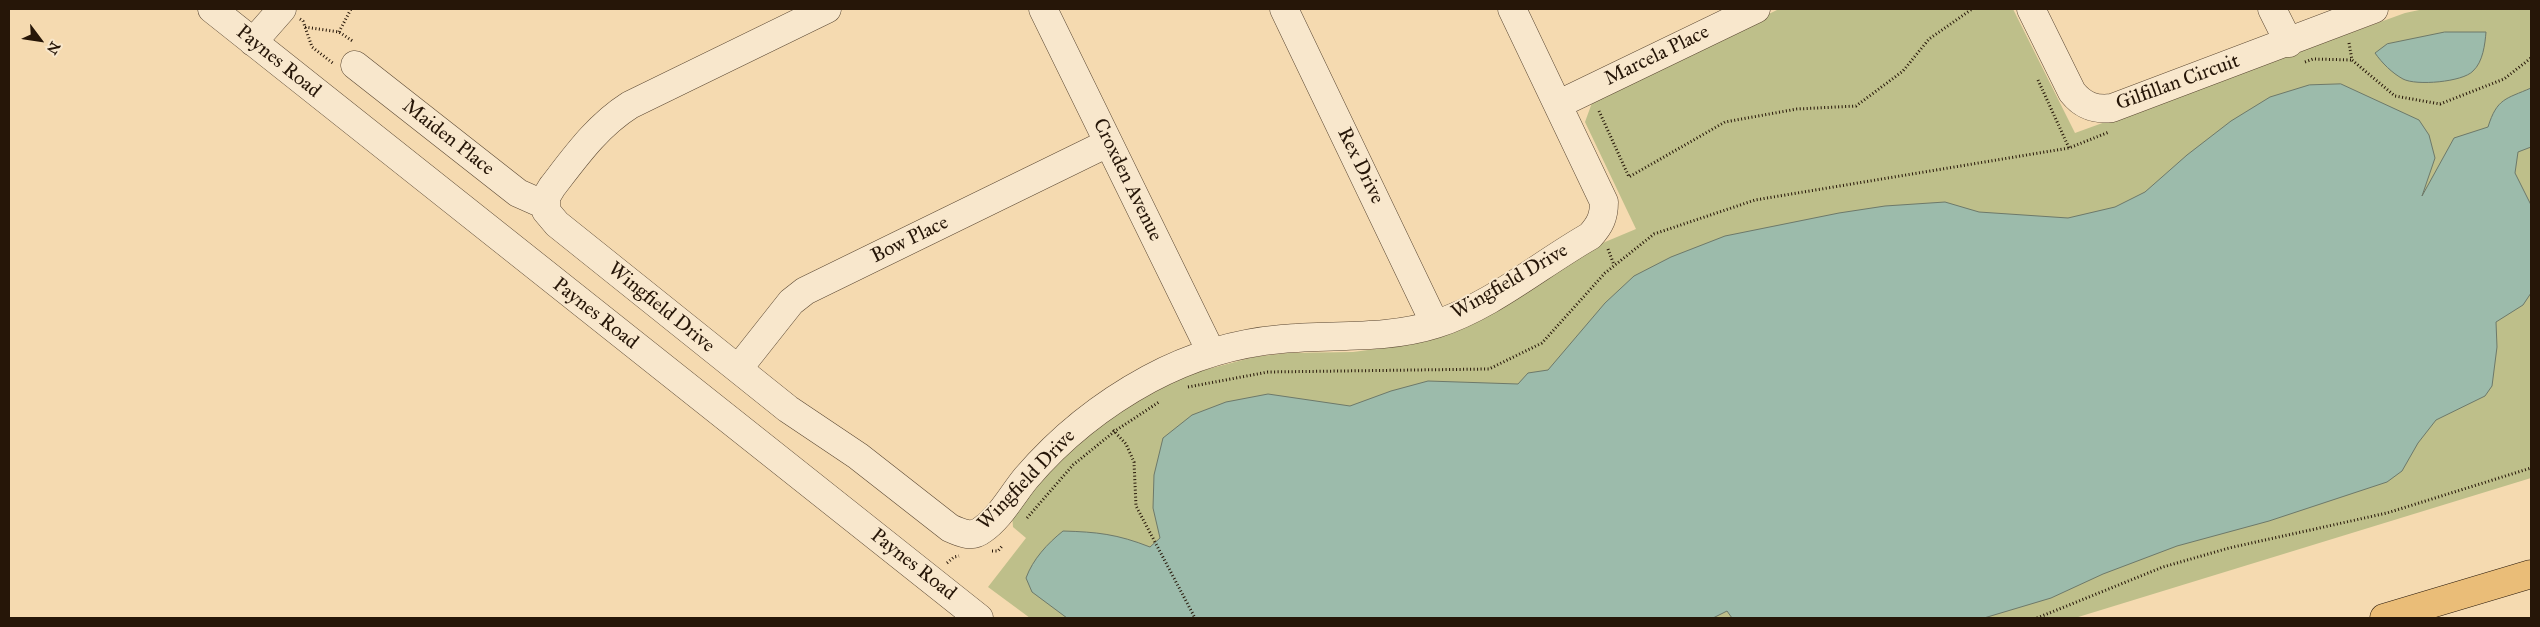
<!DOCTYPE html>
<style>
body{margin:0}
#map{position:relative;width:2540px;height:627px;overflow:hidden;background:#f5dab0;font-family:"IM FELL Great Primer",serif}
canvas{display:block}
.frame{position:absolute;inset:0;border:10px solid #261608;pointer-events:none}
.north{position:absolute;left:15px;top:15px;width:50px;height:50px;-webkit-text-stroke:4px #f8e7cc;paint-order:stroke;rotate:121deg;font-size:14px;font-weight:700;line-height:20px;text-align:center;color:#261608}
.north::after{content:'';display:block;margin:auto;width:18px;height:22px;background:#261608;clip-path:polygon(50% 0,100% 100%,50% 72%,0 100%)}
</style>
<div id="map">
<canvas width="2540" height="627"></canvas>
<div class="frame"></div>
<div class="north">N</div>
</div>
<script>
const context = document.querySelector('canvas').getContext('2d');
context.lineJoin = 'round';
function paint(path, color) {
  context.fillStyle = color;
  context.fill(path, 'evenodd');
}
function strokePath(path, color, width, dash) {
  context.strokeStyle = color;
  context.lineWidth = width;
  context.lineCap = dash ? 'butt' : 'round';
  context.setLineDash(dash || []);
  context.stroke(path);
}
function drawText(font, color, halo, rows, align = 'center') {
  context.font = font + ' "IM FELL Great Primer",serif';
  context.lineWidth = 4;
  context.setLineDash([]);
  context.textBaseline = 'middle';
  context.strokeStyle = halo;
  context.fillStyle = color;
  for (const [text, x, y, turn = 0] of rows) {
    context.save();
    context.translate(x, y);
    context.rotate((+turn || 0) * Math.PI / 180);
    context.textAlign = isNaN(turn) ? turn : align;
    if (halo) context.strokeText(text, 0, 0);
    context.fillText(text, 0, 0);
    context.restore();
  }
}
paint(new Path2D(`
 M 1779,9 L 2013,9 L 2075,133 L 2405,13 L 2424,9 L 2531,9 L 2531,478 L 2075,618 L 1030,618 L 988,587 L 1026,538 L 1013,527 L 1012,515 L 1057,461 L 1104,421 L 1152,391 L 1193,373 L 1254,357 L 1288,353 L 1353,352 L 1398,346 L 1605,242 L 1636,229 L 1585,122 L 1593,100 Z`), '#bebf8a');
const water = new Path2D(`
 M 2445,32 L 2486,32 C 2485,44 2483,62 2473,71 C 2463,82 2416,86 2403,79 C 2392,73 2382,63 2375,53 L 2387,44 Z
 M 2341,84 L 2419,120 L 2429,135 L 2435,158 L 2422,196 L 2454,138 L 2488,127 C 2497,98 2506,99 2531,88 L 2531,147 L 2518,152 L 2515,173 L 2531,205 L 2531,293 L 2523,305 L 2496,322 L 2497,347 L 2492,386 L 2485,396 L 2436,420 L 2418,443 L 2402,471 L 2387,482 L 2269,521 L 2177,546 L 2103,574 L 2051,598 L 1984,618 L 1732,618 L 1727,611 L 1713,618 L 1067,618 L 1032,592 L 1026,578 C 1033,559 1047,544 1063,531 C 1097,532 1117,534 1150,547 L 1160,538 L 1153,508 L 1154,475 L 1163,438 L 1192,415 L 1226,402 L 1268,394 L 1350,406 L 1391,391 L 1428,381 L 1518,384 L 1528,373 L 1548,370 L 1605,303 L 1634,276 L 1671,257 L 1725,236 L 1839,213 L 1885,206 L 1945,202 L 1979,212 L 2068,218 L 2115,207 L 2145,192 L 2187,155 L 2231,121 L 2270,97 L 2309,85 Z`);
paint(water, '#9cbbab');
strokePath(water, '#6d796a', 1);
const minor = new Path2D(`
 M 212,9 L 979,618
 M 827,9 L 630,105 C 597,126 576,156 552,187 L 546,197 L 546,211 L 557,224 L 788,409 L 858,456 L 950,528 C 961,533 972,538 982,530 C 1000,518 1012,495 1026,478 C 1061,437 1101,405 1149,379 C 1190,357 1235,343 1282,339 C 1333,334 1386,340 1436,324 C 1492,306 1539,265 1590,236 C 1600,225 1604,217 1604,202 L 1512,9
 M 1043,9 L 1211,352
 M 1284,9 L 1435,324
 M 2031,9 L 2072,92 C 2083,106 2095,110 2112,108 L 2374,9
 M 2272,9 L 2289,43
 M 253,42 L 282,9
 M 355,65 L 518,193 L 545,205
 M 1559,104 L 1756,9
 M 738,369 L 791,302 L 805,291 L 1108,143`);
const highway = new Path2D(`
 M 2384,618 L 2531,574`);
strokePath(minor, '#5a4732', 29);
strokePath(highway, '#261608', 29);
strokePath(new Path2D(`
 M 300,19 L 303,21 L 312,47 L 334,64
 M 305,27 L 339,32 L 354,42
 M 339,32 L 351,9
 M 2349,43 L 2352,60 L 2395,96 L 2440,104 L 2504,79 L 2531,58
 M 2305,62 L 2313,59 L 2352,60
 M 2038,80 L 2069,148
 M 1599,111 L 1629,177 L 1725,122 L 1797,109 L 1856,106 L 1903,71 L 1929,39 L 1972,9
 M 1608,249 L 1614,265
 M 1188,387 L 1268,372 L 1489,369 L 1542,343 L 1605,273 L 1654,234 L 1755,200 L 2069,148 L 2109,132
 M 1113,430 L 1126,444 L 1134,462 L 1136,506 L 1195,618
 M 1027,518 L 1073,465 L 1115,431 L 1159,402
 M 992,551 L 998,551 L 1003,545
 M 947,563 L 954,557 L 959,556
 M 2037,618 L 2163,567 L 2229,548 L 2387,513 L 2531,468`), '#261608', 3, [1, 2.5]);
strokePath(minor, '#f8e7cc', 28);
strokePath(highway, '#eabd78', 28);
drawText('20px', '#261608', '#f8e7cc', [
 ["Marcela Place",1657,56,-26],
 ["Paynes Road",278,62,39],
 ["Gilfillan Circuit",2178,83,-20],
 ["Maiden Place",448,138,38],
 ["Rex Drive",1360,166,64],
 ["Croxden Avenue",1127,180,64],
 ["Bow Place",910,240,-26],
 ["Wingfield Drive",1510,282,-30],
 ["Wingfield Drive",661,308,39],
 ["Paynes Road",595,314,38],
 ["Wingfield Drive",1027,480,-46],
 ["Paynes Road",913,565,38]
]);
</script>
